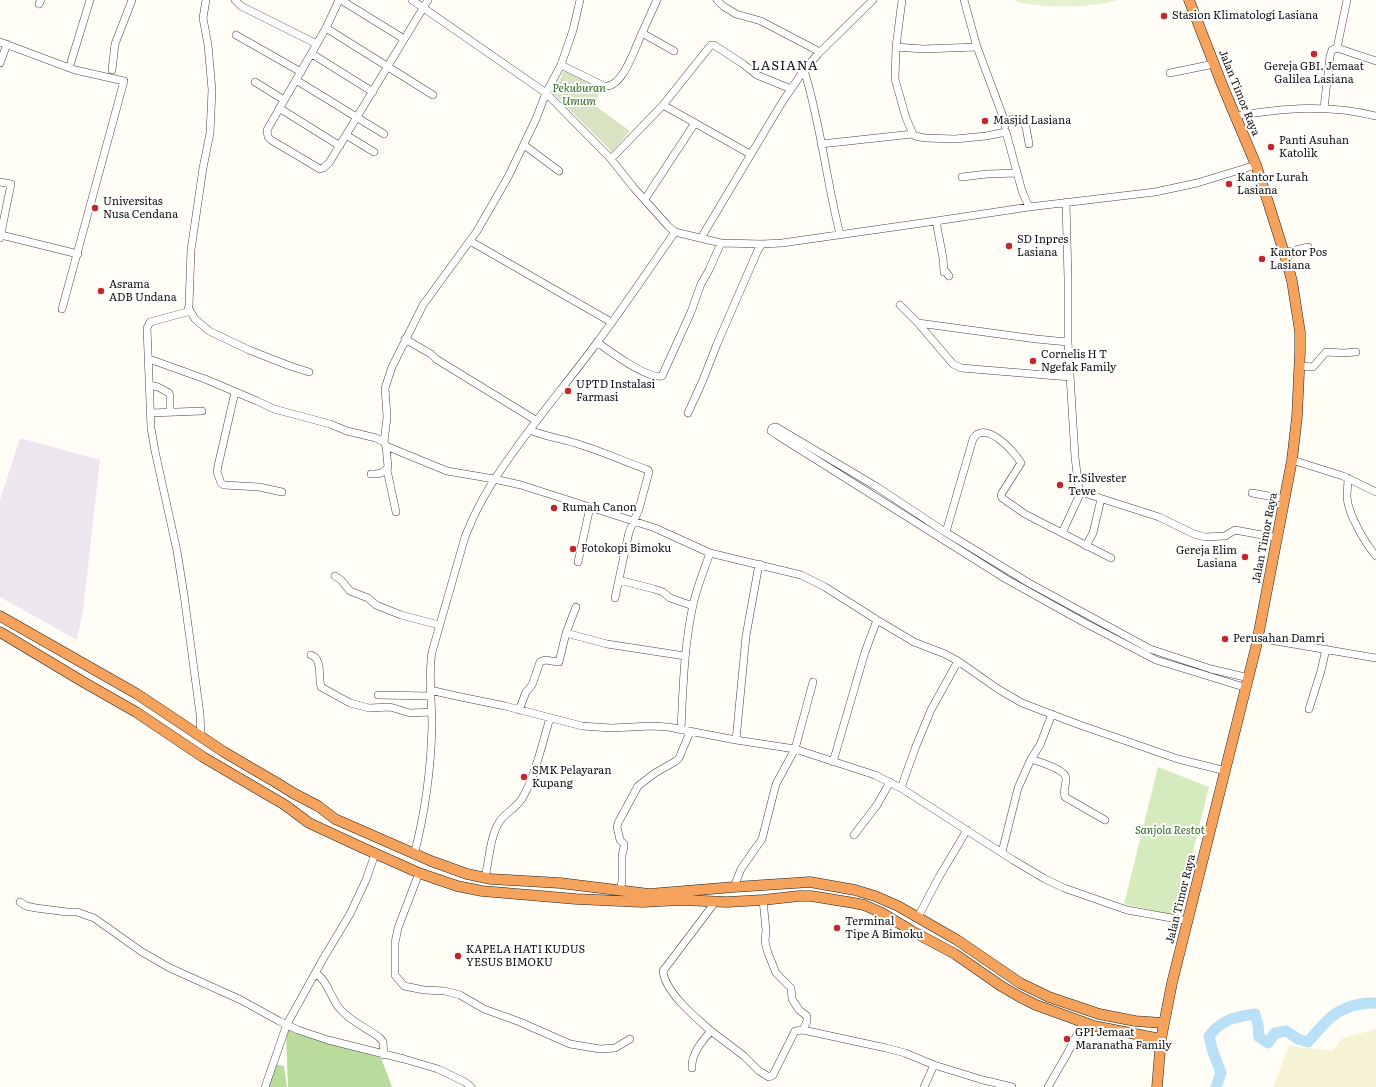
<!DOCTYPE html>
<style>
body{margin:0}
canvas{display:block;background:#fffdf5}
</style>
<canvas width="1376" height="1087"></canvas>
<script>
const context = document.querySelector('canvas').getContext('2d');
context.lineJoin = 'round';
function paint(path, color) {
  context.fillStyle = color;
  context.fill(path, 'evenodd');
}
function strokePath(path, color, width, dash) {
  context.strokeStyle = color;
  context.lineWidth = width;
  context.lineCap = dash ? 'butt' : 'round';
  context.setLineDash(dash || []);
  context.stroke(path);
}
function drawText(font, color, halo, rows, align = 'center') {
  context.font = font + ' Literata,serif';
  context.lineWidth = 4;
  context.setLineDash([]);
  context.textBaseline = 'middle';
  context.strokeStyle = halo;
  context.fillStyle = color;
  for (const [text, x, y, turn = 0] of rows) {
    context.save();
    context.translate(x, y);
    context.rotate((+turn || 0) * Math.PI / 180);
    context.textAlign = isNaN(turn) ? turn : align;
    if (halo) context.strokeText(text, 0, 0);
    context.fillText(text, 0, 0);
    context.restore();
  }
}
paint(new Path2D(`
 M 20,438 L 100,460 L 83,611 L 77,640 L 0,597 L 0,500 Z`), '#eee6ef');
paint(new Path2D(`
 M 1376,1029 L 1376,1087 L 1273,1087 L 1289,1046 L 1332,1051 L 1343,1038 Z`), '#f6f3d4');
paint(new Path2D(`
 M 1158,767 L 1209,787 L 1177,916 L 1124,904 Z`), '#d5ebbd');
paint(new Path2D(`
 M 288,1026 L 349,1048 L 381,1058 L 392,1087 L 288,1087 L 286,1031 Z
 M 275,1064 L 284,1066 L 287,1087 L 269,1087 Z`), '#b9dc9c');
paint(new Path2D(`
 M 565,69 L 602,87 L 594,105 L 630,131 L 612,152 L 553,93 Z`), '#d9e3c4');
paint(new Path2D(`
 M 1013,0 L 1117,0 C 1098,8 1032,9 1013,0 Z`), '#e6f2cf');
strokePath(new Path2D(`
 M 1216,1087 L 1221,1073 L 1212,1049 L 1209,1036 C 1222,1019 1235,1017 1255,1014 L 1258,1025 L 1259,1037 L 1268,1043 L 1275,1033 L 1286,1031 L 1298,1039 L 1308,1042 C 1314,1035 1320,1028 1327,1021 C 1339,1008 1359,1002 1376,1003`), '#b9e0f7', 11);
const minor = new Path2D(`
 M 235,0 L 241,6 L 317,44
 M 339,0 L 326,28 L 267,130 L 268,137 L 271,140 L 320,169 L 323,168 L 329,163 L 428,0
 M 341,0 L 404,39
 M 412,0 L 546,93 L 611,159 L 634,188 L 668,226 L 675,232 L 721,243 L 762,244 L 782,243 L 936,221 L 1029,207 L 1155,192 L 1197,183 L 1256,165
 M 580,0 L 573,30 L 561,65 L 546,93 L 536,119 L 508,177 L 477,231 L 423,305 L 392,367 L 385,388 L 387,417 L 384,442 L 386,446 L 447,471 L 494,479 L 521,485 L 655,528 L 710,553 L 801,575 L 825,587 L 877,620 L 914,642 L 945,654 L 958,661 L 998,689 L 1022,703 L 1080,725 L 1178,759 L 1226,771
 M 717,0 L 723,6 L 736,14 L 761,21 L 820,52
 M 902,0 L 896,47 L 895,79 L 906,118 L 913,134 L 915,136 L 925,138 L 955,139 L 986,136 L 1006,132 L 1022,191 L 1029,207
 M 964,0 L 977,47 L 1005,122
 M 39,4 L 41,0
 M 326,28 L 433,95
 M 642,33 L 657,0
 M 236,35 L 301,72
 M 0,42 L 75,70 L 124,81 L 62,309
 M 896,47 L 923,49 L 977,47
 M 1337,48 L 1376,61
 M 312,54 L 373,92
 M 71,62 L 90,0
 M 0,63 L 7,44
 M 561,65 L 604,86 C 623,89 635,47 642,33 L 674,51
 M 112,70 L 115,44 L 132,0
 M 804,70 C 821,124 826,180 840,234
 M 1170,73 L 1214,64
 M 296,80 L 384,134
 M 255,82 L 284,100
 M 663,105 L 750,154
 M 279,108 L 340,146
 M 1324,108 L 1330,56 L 1332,50 L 1337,48 L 1347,0
 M 1235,116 C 1284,108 1328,104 1376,116
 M 1005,126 L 1005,122 C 1011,119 1016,118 1023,120 L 1026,127 L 1029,144
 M 346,135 L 374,152
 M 821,144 L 913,134
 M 524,145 L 559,171
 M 611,159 L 663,105 L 711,45 L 714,45 L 743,64 L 757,75 L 791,89
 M 962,177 L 987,174 L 1017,173
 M 0,182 L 11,184 L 0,238
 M 645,199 L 695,123
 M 1066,202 L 1068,279 L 1068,342 L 1075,457 L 1079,490 L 1081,492 L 1159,517 L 1194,534 L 1205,537 L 1225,536 L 1235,530 L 1278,538
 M 936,221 L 943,258 L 944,272 L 946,272 L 949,276
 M 1,235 L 78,254
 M 701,238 L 781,104 L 804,70 L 818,54 L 873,0
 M 470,241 L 611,322
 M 1284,253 L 1308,247
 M 900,305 L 918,323
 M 189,309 L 195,319 L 209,331 L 249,350 L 290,366 L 309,372
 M 405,339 L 431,354 L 436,359 L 537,421
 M 597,342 C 609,351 649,380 662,376 L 691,312 L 701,284 L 709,270 L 721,243
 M 1068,342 L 1036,339 L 918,323 L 953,364 L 961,368 L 1070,377
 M 148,360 L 152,360 L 205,379 L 257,401 L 274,409 L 330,424 L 347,431 L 376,438 L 384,442
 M 1300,366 L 1313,367 L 1326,352 L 1343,353 L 1356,352
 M 149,385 L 158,387 L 169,393 L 170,396 L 170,411
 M 235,392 L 218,466 L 217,472 L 221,483 L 224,485 L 259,487 L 282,492
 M 151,413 L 202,411
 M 688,413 L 703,380 L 717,344 L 758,250 L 762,244
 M 530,430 C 546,437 564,439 581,445 C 604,452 625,462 648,470 L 649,472 L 639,509 L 629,532 L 615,598
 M 1292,460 L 1343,476 L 1376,492
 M 387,470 L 396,512
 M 371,474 C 378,474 384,474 388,467 L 386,446
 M 1348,478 C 1348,484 1347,491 1347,497 C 1348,514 1365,543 1376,556
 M 1081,492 L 1062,533 L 1111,558
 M 1252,493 L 1285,499
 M 946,532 L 973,439 C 985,419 1014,451 1021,463 L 1002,493 L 1001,495 L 1002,498 L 1025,514 L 1062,533
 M 1086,546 L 1093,533 L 1101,499
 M 578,562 L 590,507
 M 335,576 L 341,580 L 350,591 L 368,598 L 376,605 L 401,615 L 439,625
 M 619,580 L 654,589 L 663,592 L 670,598 L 693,606
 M 566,633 L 607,644 L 685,656
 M 1258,638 L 1376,658
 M 311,655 C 323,659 318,677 321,687 L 350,703 L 369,708 L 390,707 L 410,713 L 432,712
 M 1247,688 L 1156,660 L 1085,623 L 1006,579 L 777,435 L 771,431 L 772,428 L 776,427 L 877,487 L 942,530 L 1029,583 L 1150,649 L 1211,669 L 1249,678
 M 430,690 L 456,696 L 505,706 L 582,726 L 611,728 L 652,726 L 668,727 L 736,740 L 795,749 L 875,775 L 901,788 L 1013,860 L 1045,879 L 1064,888 L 1127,910 L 1188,921
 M 378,695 L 431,696
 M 1309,709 L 1321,671 L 1326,649
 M 519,710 L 526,692 L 532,685 L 540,662 L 545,660 L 559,662 L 566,633 L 576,607
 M 681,730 C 683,688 684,646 693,605 C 697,587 704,570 710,553
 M 201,737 L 200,714 L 184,595 L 177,551 L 155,451 L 151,428 L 147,328 L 150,322 L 187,312 L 189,306 L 191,250 L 203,168 L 210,133 L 212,90 L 208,45 L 203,18 L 206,0
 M 736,740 L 746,636 L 759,564
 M 1031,759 C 1039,762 1065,769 1066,778 C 1066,785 1063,791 1065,797 L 1105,820
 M 833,762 L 865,652 L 877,620
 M 901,788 L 916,746 L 931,710 L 958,661
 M 854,835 L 877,805 L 890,782
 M 1002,852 L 1018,788 L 1031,759 L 1040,745 L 1052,714
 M 414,855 C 425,813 431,769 432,725 C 432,701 428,676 432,652 L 465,537 C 480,498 498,473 522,440 C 546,408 572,376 596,344 C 624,307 649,269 675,232
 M 419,873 L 398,928 L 395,943 L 395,975 L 404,986 L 424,990 L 445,991 L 460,995 L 484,1009 L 520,1022 L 570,1044 L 600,1049 L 615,1048 L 630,1039
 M 485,878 C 489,861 490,835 500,821 C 507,811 517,808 523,797 C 536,773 542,744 550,718
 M 734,887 L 741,869 L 762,839 L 776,784 L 795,749 L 813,682
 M 620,890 L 622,881 L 622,855 L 624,847 L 624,844 L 620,840 L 617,827 L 618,823 L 638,786 L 655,773 L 676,761 L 679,758 L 690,732
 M 763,900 L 766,930 L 765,942 L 768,953 L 776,973 L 791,988 L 792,999 L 799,1010 L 807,1016 L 807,1021 L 803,1030
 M 20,902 L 26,906 L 36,908 L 67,912 L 77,912 L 94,918 L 142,952 L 170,968 L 241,1000 L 279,1021 L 298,1030 L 328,1040 L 404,1059 L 438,1069 L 465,1082 L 471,1087
 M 918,917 L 939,877 L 967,830
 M 316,973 C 329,983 330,997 340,1009 C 351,1022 367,1028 380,1038 L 383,1042 L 384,1055
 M 711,1031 L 744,1056 L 759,1071 L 769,1077 L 773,1075 L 795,1031 L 803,1030 L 886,1048 L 905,1053 L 934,1065 L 924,1087
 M 934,1065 L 983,1080 L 1012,1087
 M 692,1068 C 691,1054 702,1041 711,1031 C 695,1017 665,992 663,971 L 716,901
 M 265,1087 L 287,1024 L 323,959 L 350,914 L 366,880 L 375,854
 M 1048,1087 L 1067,1054 L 1083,1023`);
const highway = new Path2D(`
 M 0,616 L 137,694 L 224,752 L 277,783 L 293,793 L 318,806 L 335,819 L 431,861 L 467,874 L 491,879 L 560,883 L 649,894 L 734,887 L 810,882 L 855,890 L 875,896 L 898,906 L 957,940 L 1020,983 L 1049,997 L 1099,1014 L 1135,1021 L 1163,1023
 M 0,632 L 85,683 L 136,712 L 203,757 L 285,805 L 309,823 L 363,848 L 419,873 L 457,886 L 482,891 L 576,899 L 642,902 L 681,900 L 727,902 L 763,900 L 799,896 L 811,896 L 854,903 L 864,905 L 882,913 L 912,931 L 955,954 L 1001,986 L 1020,997 L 1036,1005 L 1094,1026 L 1161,1039
 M 1157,1087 L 1161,1039 L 1172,983 L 1256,647 L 1292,460 L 1297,417 L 1300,352 L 1300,332 L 1292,281 L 1286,259 L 1269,205 L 1256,165 L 1223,87 L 1189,0`);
strokePath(minor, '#444', 8);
strokePath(highway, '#222', 11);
strokePath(minor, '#fff', 7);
strokePath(highway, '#f5a25d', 10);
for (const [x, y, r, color] of [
 [1164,16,4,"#c4262e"],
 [1314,54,4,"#c4262e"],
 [985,121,4,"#c4262e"],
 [1271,147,4,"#c4262e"],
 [1229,184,4,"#c4262e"],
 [95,208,4,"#c4262e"],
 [1009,246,4,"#c4262e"],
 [1262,259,4,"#c4262e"],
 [101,291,4,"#c4262e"],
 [1033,361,4,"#c4262e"],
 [568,391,4,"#c4262e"],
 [1060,485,4,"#c4262e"],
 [554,508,4,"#c4262e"],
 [573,549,4,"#c4262e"],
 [1245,557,4,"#c4262e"],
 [1225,639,4,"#c4262e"],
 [524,777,4,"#c4262e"],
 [837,928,4,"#c4262e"],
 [458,956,4,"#c4262e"],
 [1067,1039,4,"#c4262e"]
]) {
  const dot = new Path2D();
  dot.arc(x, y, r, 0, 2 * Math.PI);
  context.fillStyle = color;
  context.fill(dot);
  strokePath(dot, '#fff', 1.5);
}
drawText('11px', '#111', '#fff', [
 ["Stasion Klimatologi Lasiana",1172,16],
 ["Gereja GBI. Jemaat",1314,67,"center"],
 ["Galilea Lasiana",1314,80,"center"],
 ["Masjid Lasiana",993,121],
 ["Panti Asuhan",1279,141],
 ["Katolik",1279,154],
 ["Kantor Lurah",1237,178],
 ["Lasiana",1237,191],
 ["Universitas",103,202],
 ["Nusa Cendana",103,215],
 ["SD Inpres",1017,240],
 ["Lasiana",1017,253],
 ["Kantor Pos",1270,253],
 ["Lasiana",1270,266],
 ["Asrama",109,285],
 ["ADB Undana",109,298],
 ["Cornelis H T",1041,355],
 ["Ngefak Family",1041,368],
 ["UPTD Instalasi",576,385],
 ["Farmasi",576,398],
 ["Ir.Silvester",1068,479],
 ["Tewe",1068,492],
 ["Rumah Canon",562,508],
 ["Fotokopi Bimoku",581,549],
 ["Gereja Elim",1237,551,"right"],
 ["Lasiana",1237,564,"right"],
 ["Perusahan Damri",1233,639],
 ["SMK Pelayaran",532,771],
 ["Kupang",532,784],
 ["Terminal",845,922],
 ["Tipe A Bimoku",845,935],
 ["KAPELA HATI KUDUS",466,950],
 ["YESUS BIMOKU",466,963],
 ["GPI Jemaat",1075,1033],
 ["Maranatha Family",1075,1046]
], 'left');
drawText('italic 11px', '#2f6b1f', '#fff', [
 ["Pekuburan",579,89],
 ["Umum",579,102],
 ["Sanjola Restot",1170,831]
]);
drawText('11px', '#111', '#fff', [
 ["Jalan Timor Raya",1239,93,68],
 ["Jalan Timor Raya",1265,538,-79],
 ["Jalan Timor Raya",1181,899,-76]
]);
context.letterSpacing = '1px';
drawText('13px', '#111', '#fff', [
 ["LASIANA",785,66]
]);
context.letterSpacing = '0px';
</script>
